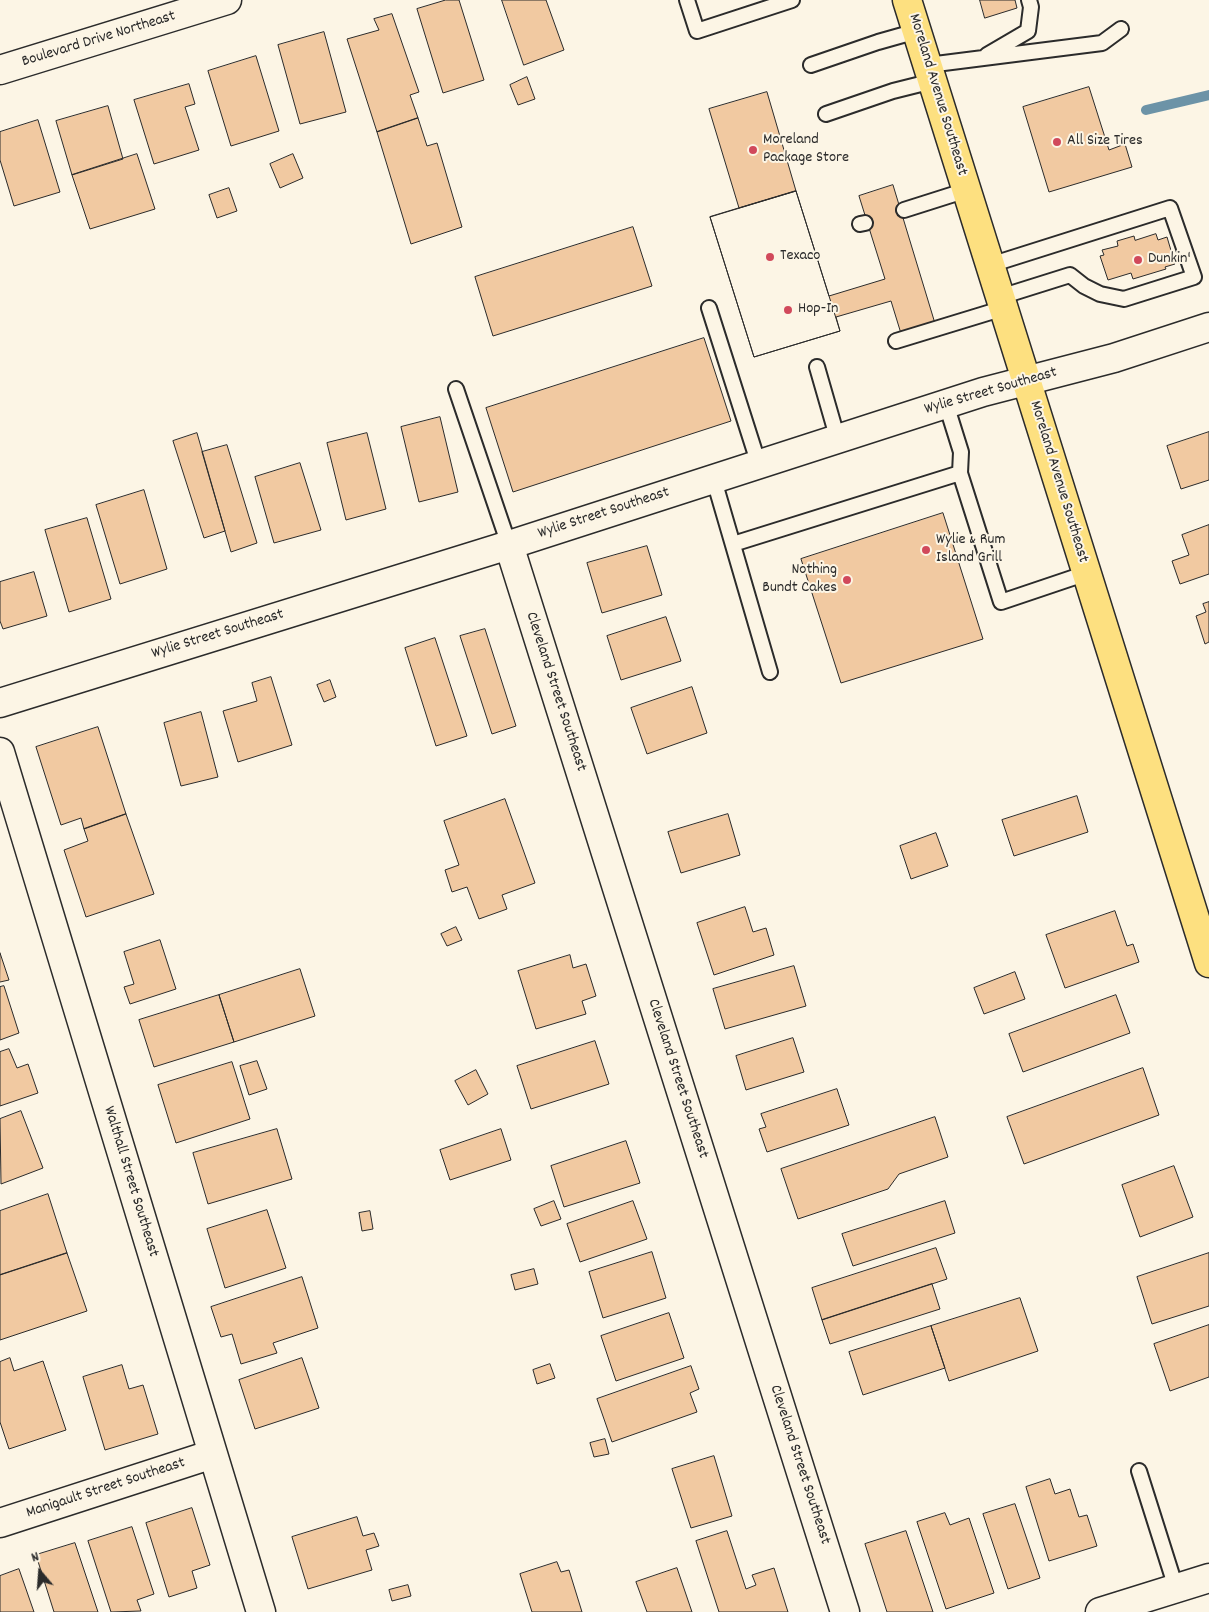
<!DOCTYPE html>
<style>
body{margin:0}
#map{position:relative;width:1209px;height:1612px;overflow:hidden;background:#fcf5e5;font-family:Dekko,sans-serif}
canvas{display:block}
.north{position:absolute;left:15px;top:1547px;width:50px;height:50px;-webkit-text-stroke:4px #fcf5e5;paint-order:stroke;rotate:342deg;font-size:14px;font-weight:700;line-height:20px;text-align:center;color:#2b2b2b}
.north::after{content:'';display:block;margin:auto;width:18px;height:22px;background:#2b2b2b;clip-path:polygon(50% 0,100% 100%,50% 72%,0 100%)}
</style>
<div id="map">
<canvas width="1209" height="1612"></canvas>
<div class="north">N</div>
</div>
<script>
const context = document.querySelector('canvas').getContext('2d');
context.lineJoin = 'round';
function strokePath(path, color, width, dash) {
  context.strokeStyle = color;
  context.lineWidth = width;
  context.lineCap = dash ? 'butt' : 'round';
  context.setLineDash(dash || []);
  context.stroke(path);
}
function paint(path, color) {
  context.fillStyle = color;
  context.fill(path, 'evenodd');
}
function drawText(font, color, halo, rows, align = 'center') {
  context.font = font + ' Dekko,sans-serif';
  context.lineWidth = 4;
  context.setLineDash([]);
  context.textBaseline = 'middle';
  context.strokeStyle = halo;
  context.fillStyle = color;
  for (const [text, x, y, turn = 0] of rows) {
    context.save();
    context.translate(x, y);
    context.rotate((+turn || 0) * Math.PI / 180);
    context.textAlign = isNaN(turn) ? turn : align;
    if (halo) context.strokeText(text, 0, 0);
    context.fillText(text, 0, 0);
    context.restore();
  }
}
strokePath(new Path2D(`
 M 1146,110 L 1209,95`), '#6c93a7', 10);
const building = new Path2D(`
 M 446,0 L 459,0 L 484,80 L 443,93 L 417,9 Z
 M 502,0 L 546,0 L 564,50 L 524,65 Z
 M 980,0 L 1015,0 L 1017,8 L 985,18 Z
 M 392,14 L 419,92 L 410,95 L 418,118 L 377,132 L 347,39 L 379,30 L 374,19 Z
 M 324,32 L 346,112 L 300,124 L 278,45 Z
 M 256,56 L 279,131 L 231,146 L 208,71 Z
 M 527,77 L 535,99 L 518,105 L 510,85 Z
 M 189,84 L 195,104 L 185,107 L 199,150 L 154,164 L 134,100 Z
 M 1089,87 L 1109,150 L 1125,144 L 1132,167 L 1049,192 L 1023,107 Z
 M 767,92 L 796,191 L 739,208 L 709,109 Z
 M 108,106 L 123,159 L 72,175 L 56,121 Z
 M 418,118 L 427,146 L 437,143 L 462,227 L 411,244 L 377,132 Z
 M 38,120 L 60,192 L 14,206 L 0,160 L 0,132 Z
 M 137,154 L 155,209 L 90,229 L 72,175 Z
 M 293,154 L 303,178 L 280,188 L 270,164 Z
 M 893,185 L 937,330 L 903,340 L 891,301 L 836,317 L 840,331 L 754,357 L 710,217 L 796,191 L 829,296 L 885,279 L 859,196 Z
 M 229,188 L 237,211 L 217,218 L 209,195 Z
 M 796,191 L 840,331 L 754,357 L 710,217 Z
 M 633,227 L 652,286 L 493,336 L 475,277 Z
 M 1156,234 L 1158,240 L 1167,237 L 1175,264 L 1165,267 L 1166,269 L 1133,279 L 1131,273 L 1108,280 L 1100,256 L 1104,255 L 1102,250 L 1118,246 L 1117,241 L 1134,236 L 1135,240 Z
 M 704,338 L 731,421 L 513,492 L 486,408 Z
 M 440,417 L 458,492 L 419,502 L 401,427 Z
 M 1209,432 L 1209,480 L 1181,489 L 1167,446 Z
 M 197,433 L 225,531 L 204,538 L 173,441 Z
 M 367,433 L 386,509 L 346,520 L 327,443 Z
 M 227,445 L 257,543 L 231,552 L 202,452 Z
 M 300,463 L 321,530 L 274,543 L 255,477 Z
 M 144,490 L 167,569 L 120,584 L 96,505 Z
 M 943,513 L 983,639 L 841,683 L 801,559 Z
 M 87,518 L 111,599 L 69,612 L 45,530 Z
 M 1209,525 L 1209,574 L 1180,584 L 1172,561 L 1189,555 L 1182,535 Z
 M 647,546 L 662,595 L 602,613 L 587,563 Z
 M 34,572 L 47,616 L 3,629 L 0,621 L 0,582 Z
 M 1209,602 L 1209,642 L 1205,644 L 1196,616 L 1206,612 L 1203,604 Z
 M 666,617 L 681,661 L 621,680 L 607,636 Z
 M 485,629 L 516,726 L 492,734 L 460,636 Z
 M 435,638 L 467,736 L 436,746 L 405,648 Z
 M 271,677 L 292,745 L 238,762 L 223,711 L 257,701 L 252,683 Z
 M 330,680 L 336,697 L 324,702 L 317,685 Z
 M 692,687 L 707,733 L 647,754 L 631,708 Z
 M 201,712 L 218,777 L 181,786 L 164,723 Z
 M 98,727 L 126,814 L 84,829 L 81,818 L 61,825 L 36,747 Z
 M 1077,796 L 1088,832 L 1014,856 L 1002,820 Z
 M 505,799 L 535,883 L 502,895 L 507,909 L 479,919 L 467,887 L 452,892 L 445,870 L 459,865 L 444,821 Z
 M 126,814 L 154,894 L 86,917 L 64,850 L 88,841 L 84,829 Z
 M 728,814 L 740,855 L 681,873 L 668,832 Z
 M 936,833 L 948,866 L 911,879 L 900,846 Z
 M 745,907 L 753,932 L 766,928 L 774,955 L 714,975 L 697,923 Z
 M 1115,911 L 1127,946 L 1133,944 L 1139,962 L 1065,988 L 1046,935 Z
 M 456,927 L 462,940 L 447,946 L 441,934 Z
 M 160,940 L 176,989 L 130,1004 L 124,987 L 134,984 L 124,952 Z
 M 0,953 L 9,980 L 0,982 Z
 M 570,955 L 573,968 L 586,964 L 596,996 L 582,1001 L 586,1014 L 536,1029 L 518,971 Z
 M 794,966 L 806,1006 L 725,1029 L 713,989 Z
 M 300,969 L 315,1016 L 234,1042 L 219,995 Z
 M 1015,972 L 1025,999 L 984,1014 L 974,988 Z
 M 4,986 L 19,1033 L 0,1040 L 0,987 Z
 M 219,995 L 234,1042 L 154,1067 L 139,1020 Z
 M 1116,995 L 1130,1033 L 1023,1072 L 1009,1034 Z
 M 793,1038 L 804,1072 L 746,1090 L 736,1056 Z
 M 595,1041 L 609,1084 L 531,1109 L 517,1066 Z
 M 9,1049 L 17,1068 L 28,1064 L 38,1093 L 0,1106 L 0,1052 Z
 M 257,1061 L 267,1089 L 249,1095 L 240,1066 Z
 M 232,1062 L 250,1119 L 176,1143 L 158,1085 Z
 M 1143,1068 L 1159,1115 L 1024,1164 L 1007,1117 Z
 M 476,1070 L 488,1094 L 468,1105 L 455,1081 Z
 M 837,1089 L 849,1125 L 767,1152 L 759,1129 L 766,1127 L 761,1114 Z
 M 21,1111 L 43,1168 L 1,1184 L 0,1119 Z
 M 935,1117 L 948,1157 L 899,1174 L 888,1189 L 798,1219 L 781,1169 Z
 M 277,1129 L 292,1179 L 208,1204 L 193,1153 Z
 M 501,1129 L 511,1160 L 450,1180 L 440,1150 Z
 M 626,1141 L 640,1183 L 564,1207 L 551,1166 Z
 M 1174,1166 L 1193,1217 L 1140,1237 L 1122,1185 Z
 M 48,1194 L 67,1253 L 0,1275 L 0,1211 Z
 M 554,1201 L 561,1219 L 541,1226 L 534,1209 Z
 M 633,1201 L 647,1239 L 580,1262 L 567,1224 Z
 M 945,1201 L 955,1233 L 853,1266 L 842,1234 Z
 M 267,1210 L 286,1268 L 225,1288 L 207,1229 Z
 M 370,1211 L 373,1229 L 362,1231 L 359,1213 Z
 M 936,1248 L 947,1279 L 822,1320 L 812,1288 Z
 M 652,1252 L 666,1298 L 603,1318 L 589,1272 Z
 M 67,1253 L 87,1311 L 0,1340 L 0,1275 Z
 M 1209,1253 L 1209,1306 L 1152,1324 L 1137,1277 Z
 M 534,1269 L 538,1284 L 515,1290 L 511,1275 Z
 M 302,1277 L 318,1328 L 273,1343 L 277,1353 L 241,1364 L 232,1334 L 221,1337 L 211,1307 Z
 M 932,1284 L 940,1309 L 830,1344 L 822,1320 Z
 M 1020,1298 L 1038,1351 L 949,1381 L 931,1326 Z
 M 669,1313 L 684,1358 L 616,1381 L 601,1336 Z
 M 1209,1325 L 1209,1377 L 1170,1391 L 1154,1344 Z
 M 931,1326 L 945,1368 L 863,1395 L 849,1352 Z
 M 10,1358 L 14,1371 L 43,1361 L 66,1430 L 9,1449 L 0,1422 L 0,1362 Z
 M 302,1358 L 319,1408 L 255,1429 L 239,1380 Z
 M 550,1364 L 555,1378 L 537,1384 L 533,1370 Z
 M 122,1365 L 129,1389 L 143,1385 L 158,1434 L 105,1450 L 83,1377 Z
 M 691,1366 L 699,1389 L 690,1393 L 697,1412 L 612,1442 L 597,1399 Z
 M 605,1439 L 609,1454 L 594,1457 L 590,1443 Z
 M 714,1456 L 732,1516 L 691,1528 L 672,1469 Z
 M 1050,1479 L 1055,1494 L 1070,1489 L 1079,1517 L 1087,1515 L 1097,1546 L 1049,1561 L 1026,1487 Z
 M 1015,1504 L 1040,1578 L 1008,1589 L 983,1514 Z
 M 192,1508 L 210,1565 L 192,1571 L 197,1588 L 169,1597 L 146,1523 Z
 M 945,1513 L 950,1525 L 969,1518 L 994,1593 L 946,1609 L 917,1522 Z
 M 357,1517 L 363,1536 L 374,1533 L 379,1546 L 366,1550 L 372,1570 L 308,1589 L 292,1537 Z
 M 132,1527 L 154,1594 L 137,1600 L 141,1611 L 111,1612 L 88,1541 Z
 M 727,1531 L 746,1589 L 756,1585 L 752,1575 L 774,1568 L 788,1612 L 719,1612 L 696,1541 Z
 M 906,1531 L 933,1612 L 887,1612 L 865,1544 Z
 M 75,1543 L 98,1612 L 54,1612 L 36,1555 Z
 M 557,1562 L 561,1572 L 569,1570 L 582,1612 L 532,1612 L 520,1574 Z
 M 677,1568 L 692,1612 L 647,1612 L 636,1582 Z
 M 19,1569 L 34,1612 L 0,1612 L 0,1576 Z
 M 408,1585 L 411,1596 L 392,1601 L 389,1590 Z`);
paint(building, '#f1c9a1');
strokePath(building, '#2b2b2b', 1);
const lane = new Path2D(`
 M 687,0 L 697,31 L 792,0
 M 987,55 L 1028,31 L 1031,7 L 1029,0
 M 811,65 L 878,42 L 917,31
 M 928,65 L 1102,43 L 1121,29
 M 826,114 L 893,91 L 933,81
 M 904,210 L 967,190
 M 860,224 L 865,223
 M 990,265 L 1170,208 L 1194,277 L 1124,299 L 1100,294 L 1084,286 L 1070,275 L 1000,297
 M 709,308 L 759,465
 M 896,341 L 1004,308
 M 817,367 L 838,440
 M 456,389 L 509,545
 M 946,404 L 961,452 L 960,473 L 1001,602 L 1087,573
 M 714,480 L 770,672
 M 733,544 L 960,473
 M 1139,1471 L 1176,1588`);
const street = new Path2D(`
 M 0,70 L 227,0
 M 509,545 L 845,1612
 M 0,703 L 509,545 L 983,392 L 1114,358 L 1209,327
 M 0,752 L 261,1612
 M 0,1523 L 213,1454
 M 1100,1612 L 1209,1578`);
const highway = new Path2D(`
 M 907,0 L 1209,963`);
strokePath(lane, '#2b2b2b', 18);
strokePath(street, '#2b2b2b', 31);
strokePath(highway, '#2b2b2b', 31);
strokePath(lane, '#fcf5e5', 14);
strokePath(street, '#fcf5e5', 28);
strokePath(highway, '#fde080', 28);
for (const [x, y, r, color] of [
 [1057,142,5,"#d1495b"],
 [753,150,5,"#d1495b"],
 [770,257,5,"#d1495b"],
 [1138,260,5,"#d1495b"],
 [788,310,5,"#d1495b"],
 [926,550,5,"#d1495b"],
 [847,580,5,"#d1495b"]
]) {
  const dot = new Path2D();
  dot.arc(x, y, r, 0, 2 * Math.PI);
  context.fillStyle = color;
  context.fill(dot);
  strokePath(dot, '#fcf5e5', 2);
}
drawText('16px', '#2b2b2b', '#fcf5e5', [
 ["Boulevard Drive Northeast",99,40,-17],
 ["Moreland Avenue Southeast",937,95,73],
 ["Wylie Street Southeast",991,392,-16],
 ["Moreland Avenue Southeast",1058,482,73],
 ["Wylie Street Southeast",604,514,-18],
 ["Wylie Street Southeast",218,635,-17],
 ["Cleveland Street Southeast",555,692,72],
 ["Cleveland Street Southeast",677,1079,72],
 ["Walthall Street Southeast",130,1182,73],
 ["Cleveland Street Southeast",799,1465,72],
 ["Manigault Street Southeast",106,1489,-18]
]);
drawText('16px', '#2b2b2b', '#fcf5e5', [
 ["Moreland",763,141],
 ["Package Store",763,159],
 ["All Size Tires",1067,142],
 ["Texaco",780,257],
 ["Dunkin'",1148,260],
 ["Hop-In",798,310],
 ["Wylie & Rum",936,541],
 ["Island Grill",936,559],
 ["Nothing",837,571,"right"],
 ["Bundt Cakes",837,589,"right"]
], 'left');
</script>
